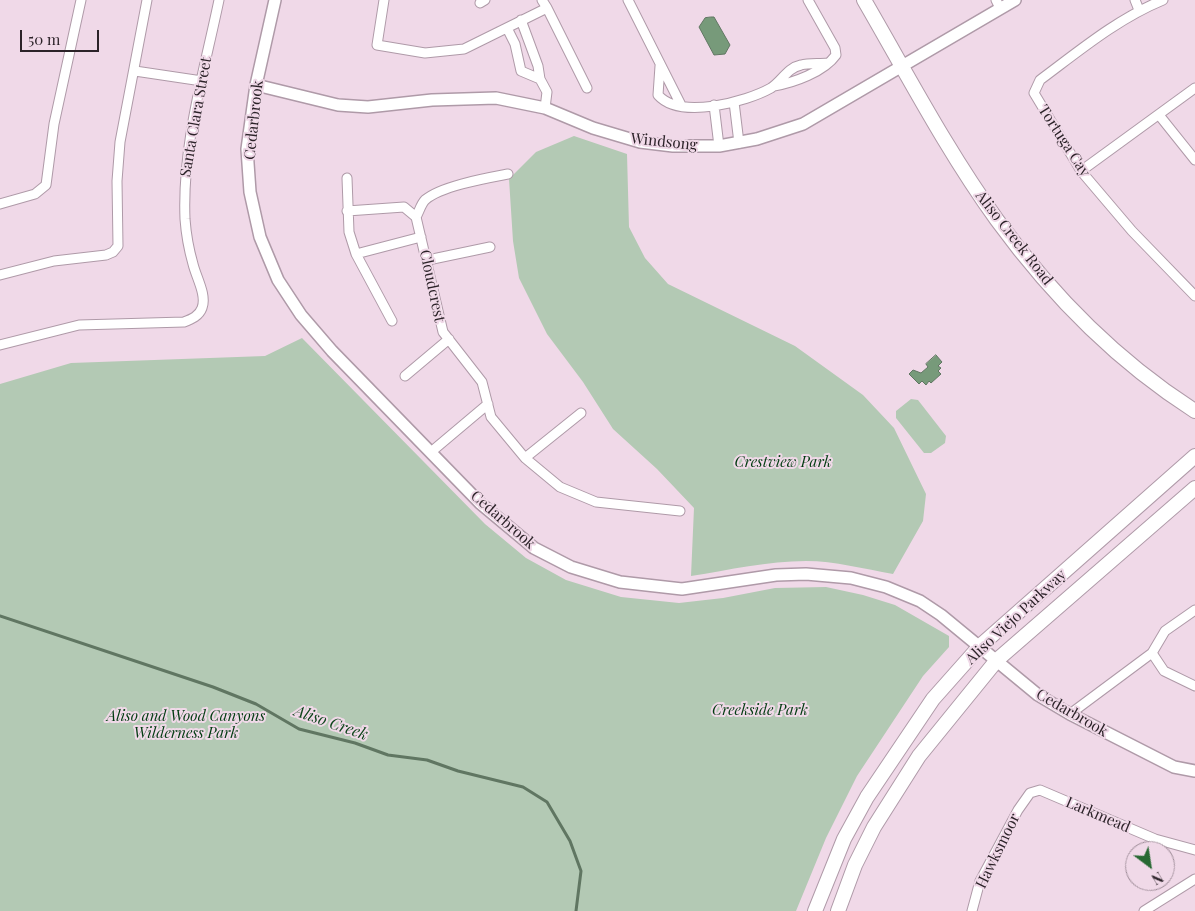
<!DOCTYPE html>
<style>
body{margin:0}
#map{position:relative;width:1195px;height:911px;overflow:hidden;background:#f0d9e8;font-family:"Playfair Display",serif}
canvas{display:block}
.north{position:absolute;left:1125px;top:841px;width:50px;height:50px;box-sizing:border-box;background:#f0d9e8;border:1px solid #a2909c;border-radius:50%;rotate:149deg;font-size:14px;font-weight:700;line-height:20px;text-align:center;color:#2c2329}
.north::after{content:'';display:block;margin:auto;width:18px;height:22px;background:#286933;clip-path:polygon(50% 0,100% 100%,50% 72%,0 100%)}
.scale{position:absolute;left:20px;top:30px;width:79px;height:22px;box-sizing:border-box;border:2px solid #2c2329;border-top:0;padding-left:6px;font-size:15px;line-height:18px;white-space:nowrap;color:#2c2329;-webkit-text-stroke:4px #f0d9e8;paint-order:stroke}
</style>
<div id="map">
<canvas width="1195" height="911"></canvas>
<div class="north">N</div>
<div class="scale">50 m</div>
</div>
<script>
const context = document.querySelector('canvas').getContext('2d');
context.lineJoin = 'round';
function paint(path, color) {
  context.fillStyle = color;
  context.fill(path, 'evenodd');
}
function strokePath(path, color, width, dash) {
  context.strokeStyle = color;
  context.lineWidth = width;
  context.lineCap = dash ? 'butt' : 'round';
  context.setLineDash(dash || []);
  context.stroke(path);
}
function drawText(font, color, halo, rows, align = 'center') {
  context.font = font + ' "Playfair Display",serif';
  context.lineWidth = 4;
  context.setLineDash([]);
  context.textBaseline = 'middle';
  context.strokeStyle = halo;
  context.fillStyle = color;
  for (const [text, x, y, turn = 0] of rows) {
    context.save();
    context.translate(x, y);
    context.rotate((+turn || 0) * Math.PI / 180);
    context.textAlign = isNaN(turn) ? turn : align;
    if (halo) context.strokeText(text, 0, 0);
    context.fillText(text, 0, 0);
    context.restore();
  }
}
paint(new Path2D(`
 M 574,136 L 627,154 L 629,227 L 645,258 L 668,284 L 795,346 L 863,395 L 894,428 L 926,494 L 923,521 L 893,574 C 864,569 835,561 806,561 C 768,561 729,570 691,576 L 694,508 L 657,469 L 613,429 L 583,382 L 547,334 L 519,278 L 513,241 L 509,179 L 536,152 Z
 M 302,338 L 485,524 L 526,558 L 566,580 L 621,597 L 679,603 L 723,598 L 775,588 L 826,587 L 863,595 L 895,605 L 949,636 L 949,647 L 923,676 L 857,776 L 826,838 L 796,911 L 0,911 L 0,384 L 71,363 L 265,356 Z
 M 911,399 L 918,400 L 946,436 L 945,443 L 931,453 L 924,453 L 896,418 L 896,411 Z`), '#b3c9b4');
const water = new Path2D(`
 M 711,17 L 714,17 L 730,45 L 725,54 L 714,55 L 699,27 L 705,18 Z
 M 936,355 L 942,362 L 938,366 L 941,368 L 938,371 L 941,374 L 931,383 L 929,381 L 926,385 L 922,381 L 919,384 L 909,374 L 913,370 L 921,373 L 928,367 L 926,364 Z`);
paint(water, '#779a7a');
strokePath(water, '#607662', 1);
strokePath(new Path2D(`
 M 0,616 L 213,687 L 256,704 L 299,729 L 355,743 L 388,755 L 427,760 L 458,771 L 523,787 L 547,802 L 570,841 L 581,871 L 576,911`), '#607662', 3);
const minor = new Path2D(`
 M 384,0 L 377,45 L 425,53 L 464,49 L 547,8 L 542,0
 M 628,0 L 681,105
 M 996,0 L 1000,8
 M 1135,0 L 1139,10
 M 1163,0 C 1117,19 1079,51 1040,80 L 1034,93 L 1081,171 L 1132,231 L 1195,296
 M 480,3 L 485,0
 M 547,8 L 587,88
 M 521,20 L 538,66 L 540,79 L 547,92 L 545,108
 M 507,28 L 515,44 L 521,71 L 540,79
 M 660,66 L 658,95 C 680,120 746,102 771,88 C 782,81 787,68 801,65 C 809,63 819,64 828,63
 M 135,71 L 202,81
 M 774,86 C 793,83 824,72 836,55 L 835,48 L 808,0
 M 734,102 L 739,143
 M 714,105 L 719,146
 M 1159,115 L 1195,160
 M 1081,171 L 1195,88
 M 347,178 L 349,232 L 356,254 L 392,321
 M 0,204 L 35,194 L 46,185 L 54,124 L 81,0
 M 347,211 L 404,207 L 416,217 C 419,212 421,204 425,200 C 441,186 487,178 508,174
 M 416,217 L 443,332 L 482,382 L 491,417 L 525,458 L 560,487 L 596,502 L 680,511
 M 356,254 L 421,237
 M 428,260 L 490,247
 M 0,275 L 54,261 L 106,255 L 113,252 L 118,246 L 117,181 L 120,142 L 147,0
 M 0,345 L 79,325 L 184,322 C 192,319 199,316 202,308 C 207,295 196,277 193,264 C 189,250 186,233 185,219 C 182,145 204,72 219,0
 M 405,376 L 449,339
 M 431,452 L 488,404
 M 525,458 L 581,413
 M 1152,653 L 1164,671 L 1195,686
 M 1070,714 L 1152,653 L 1165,631 L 1195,610
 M 972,911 L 980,881 L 1018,810 L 1030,793 L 1040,790 L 1155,839 L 1195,850
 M 1144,911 L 1195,879`);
const tertiary = new Path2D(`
 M 275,0 L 256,85 L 247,149 L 250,192 L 260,237 L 278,280 L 301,315 L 332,351 L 480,503 L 534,548 L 571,567 L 620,582 L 682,589 L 776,575 L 806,574 L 851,578 L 886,587 L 920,601 L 941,615 L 1038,695 L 1070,714 L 1174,767 L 1195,771
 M 256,85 L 338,105 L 368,107 L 432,100 L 496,98 L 545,108 L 593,128 L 640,142 L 673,146 L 719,146 L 757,139 L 803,124 L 1015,0`);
const secondary = new Path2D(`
 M 864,0 C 907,74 947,151 997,220 C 1051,294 1118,362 1195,411
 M 815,911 L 844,839 L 867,797 L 933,699 L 980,646 L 1195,456
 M 838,911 L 855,865 L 874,827 L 919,756 L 997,660 L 1195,488`);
strokePath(minor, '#af9aa8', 11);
strokePath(tertiary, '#af9aa8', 14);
strokePath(secondary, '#af9aa8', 16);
strokePath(minor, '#fff', 9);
strokePath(tertiary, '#fff', 11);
strokePath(secondary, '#fff', 14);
drawText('15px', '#2c2329', '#f0d9e8', [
 ["Santa Clara Street",196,117,-80],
 ["Cedarbrook",254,120,-84],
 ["Tortuga Cay",1064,141,57],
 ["Windsong",664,142,6],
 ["Aliso Creek Road",1014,238,52],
 ["Cloudcrest",432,286,78],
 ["Cedarbrook",503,520,41],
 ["Aliso Viejo Parkway",1016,617,-43],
 ["Cedarbrook",1072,713,30],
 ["Larkmead",1098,815,23],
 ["Hawksmoor",998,851,-64]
]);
drawText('italic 15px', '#003b10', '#f0d9e8', [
 ["Crestview Park",783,462],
 ["Creekside Park",760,710],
 ["Aliso and Wood Canyons",186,716],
 ["Wilderness Park",186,733]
]);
drawText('italic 16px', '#0e461b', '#f0d9e8', [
 ["Aliso Creek",331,723,19]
]);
</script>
